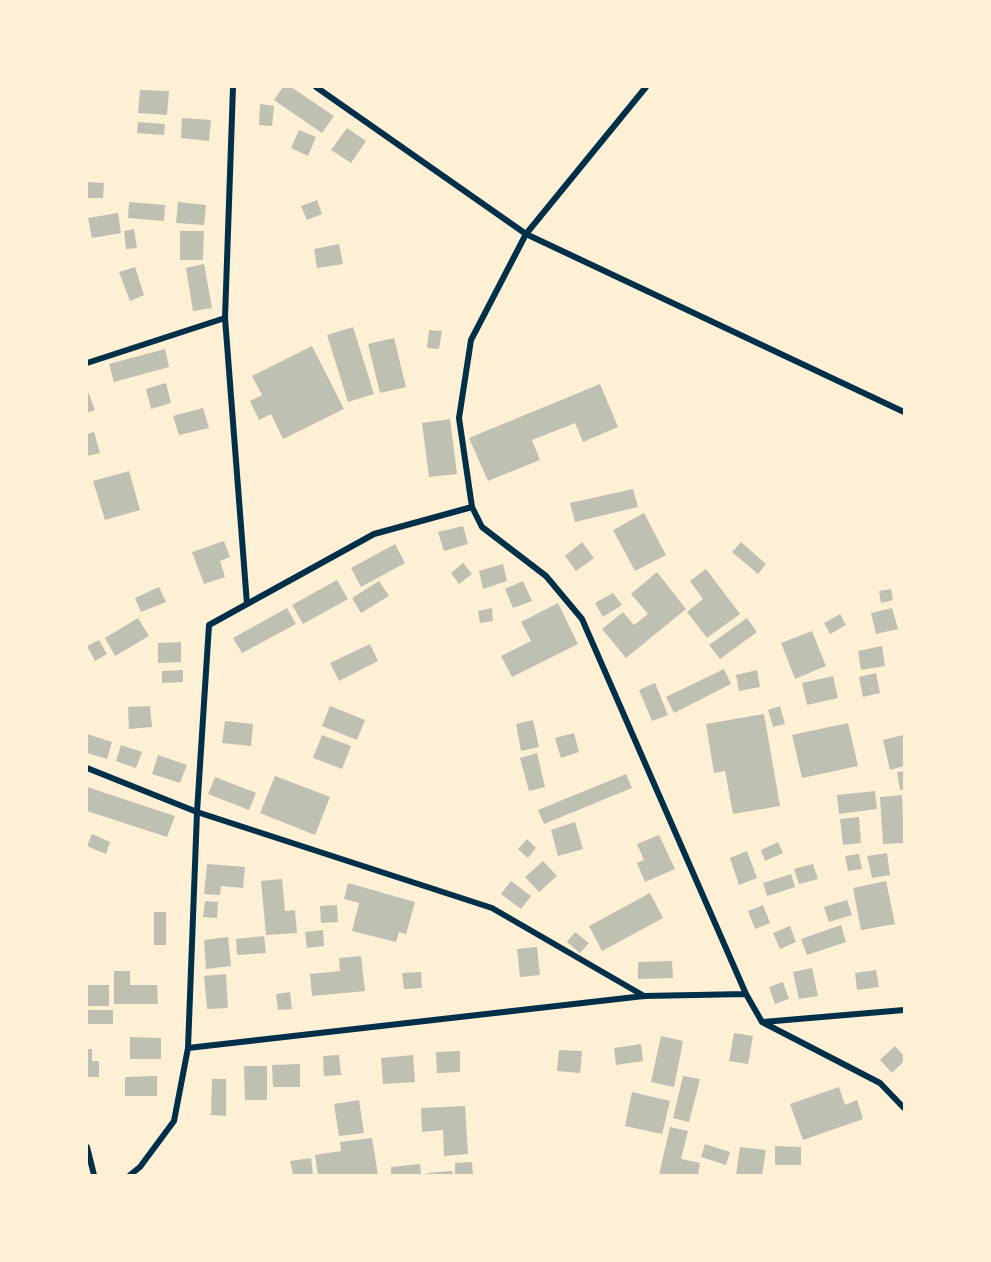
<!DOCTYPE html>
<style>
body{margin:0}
#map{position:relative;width:991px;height:1262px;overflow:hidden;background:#fdf0d5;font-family:"Playfair Display",serif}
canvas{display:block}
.frame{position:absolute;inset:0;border:88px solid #fdf0d5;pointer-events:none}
</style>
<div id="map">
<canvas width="991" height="1262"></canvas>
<div class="frame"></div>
</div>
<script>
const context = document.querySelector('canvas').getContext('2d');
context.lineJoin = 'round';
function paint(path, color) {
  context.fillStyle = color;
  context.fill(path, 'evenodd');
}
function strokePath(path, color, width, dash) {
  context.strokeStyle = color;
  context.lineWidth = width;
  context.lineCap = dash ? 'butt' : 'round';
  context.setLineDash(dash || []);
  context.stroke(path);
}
paint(new Path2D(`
 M 283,87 L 291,87 L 334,116 L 322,133 L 274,100 Z
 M 140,90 L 169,91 L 167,115 L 138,113 Z
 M 260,104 L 274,106 L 272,126 L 259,125 Z
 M 182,118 L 211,120 L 209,141 L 181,138 Z
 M 138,122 L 165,124 L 164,135 L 137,133 Z
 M 347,128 L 366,141 L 351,163 L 331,150 Z
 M 299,130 L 316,137 L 308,156 L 291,148 Z
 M 87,182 L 104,183 L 103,198 L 87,198 Z
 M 317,200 L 322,214 L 307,220 L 301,206 Z
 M 129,202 L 165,205 L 164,221 L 128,218 Z
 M 178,202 L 206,205 L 204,225 L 176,223 Z
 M 118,213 L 121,233 L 92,238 L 88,218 Z
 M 134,229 L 137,248 L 126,249 L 124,231 Z
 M 180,231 L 204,231 L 203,260 L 180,260 Z
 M 339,244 L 343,264 L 317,268 L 314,249 Z
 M 204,264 L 212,308 L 193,311 L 186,268 Z
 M 135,267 L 144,295 L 130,301 L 119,272 Z
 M 353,327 L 374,394 L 348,402 L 327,335 Z
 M 429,330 L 442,331 L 439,349 L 427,348 Z
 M 394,338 L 406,387 L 380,393 L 368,344 Z
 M 312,346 L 344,409 L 283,439 L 271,414 L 259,420 L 250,401 L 262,395 L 252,376 Z
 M 165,349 L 169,367 L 114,382 L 109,364 Z
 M 166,383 L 171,403 L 151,409 L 146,389 Z
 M 600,384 L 618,427 L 583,442 L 575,423 L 532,440 L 540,460 L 488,481 L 469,438 Z
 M 87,389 L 95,410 L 87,413 Z
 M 203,408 L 209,428 L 179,435 L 173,416 Z
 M 450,419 L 457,474 L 429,477 L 422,423 Z
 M 94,432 L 100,453 L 87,456 L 87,434 Z
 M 129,471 L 140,510 L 105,520 L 93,481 Z
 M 633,489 L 638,507 L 575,522 L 570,503 Z
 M 644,513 L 666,555 L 635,571 L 613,530 Z
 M 463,526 L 468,544 L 444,551 L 438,532 Z
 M 224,541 L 230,557 L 220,561 L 225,577 L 204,584 L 192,552 Z
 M 582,542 L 594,558 L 576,571 L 565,556 Z
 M 741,542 L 766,564 L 758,574 L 732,552 Z
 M 395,544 L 405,563 L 361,587 L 351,568 Z
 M 463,563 L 472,574 L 459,584 L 451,573 Z
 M 503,564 L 507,581 L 483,589 L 479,571 Z
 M 706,569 L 740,614 L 707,638 L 687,612 L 703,599 L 690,581 Z
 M 657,572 L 686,609 L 626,658 L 602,629 L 623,612 L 634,625 L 648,614 L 631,594 Z
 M 337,580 L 348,599 L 303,624 L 292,605 Z
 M 379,581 L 389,596 L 361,613 L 352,598 Z
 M 523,581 L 532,601 L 513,608 L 505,589 Z
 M 159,587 L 166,602 L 141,612 L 135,598 Z
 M 891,589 L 893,600 L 881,603 L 879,591 Z
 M 613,593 L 622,605 L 603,617 L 595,603 Z
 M 558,603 L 578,644 L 512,677 L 501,656 L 531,641 L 521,622 Z
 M 287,608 L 296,624 L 242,653 L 233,638 Z
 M 492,608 L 493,621 L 480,623 L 478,611 Z
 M 892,608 L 898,629 L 876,634 L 871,613 Z
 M 840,614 L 846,625 L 830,634 L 824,623 Z
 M 138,618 L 149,636 L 115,656 L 105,638 Z
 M 747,618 L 757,632 L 720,659 L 709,645 Z
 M 812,631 L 826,666 L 795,679 L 781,643 Z
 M 99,640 L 107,654 L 95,661 L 87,646 Z
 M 181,642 L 181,662 L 158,663 L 158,643 Z
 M 370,644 L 378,661 L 339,681 L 330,663 Z
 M 882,646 L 885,666 L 861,670 L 858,651 Z
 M 724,669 L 731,684 L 674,713 L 666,697 Z
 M 183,670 L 183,682 L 162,683 L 162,671 Z
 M 757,670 L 760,687 L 739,691 L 736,675 Z
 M 876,673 L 880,693 L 863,697 L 859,677 Z
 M 833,676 L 838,698 L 807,705 L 802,683 Z
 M 655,683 L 668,715 L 652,721 L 639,690 Z
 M 150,706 L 152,727 L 129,729 L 128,707 Z
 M 330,706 L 365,720 L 357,740 L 322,726 Z
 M 780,706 L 785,724 L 773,727 L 768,710 Z
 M 764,714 L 780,806 L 733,814 L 725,771 L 714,773 L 706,724 Z
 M 533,720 L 539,747 L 521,751 L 516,724 Z
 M 225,721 L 253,724 L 251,746 L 222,743 Z
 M 848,723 L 858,766 L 802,778 L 792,735 Z
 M 574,733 L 579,752 L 561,758 L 555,738 Z
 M 87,734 L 112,742 L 107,759 L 87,753 Z
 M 322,735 L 351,746 L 342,769 L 313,758 Z
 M 903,735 L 904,766 L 890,770 L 883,740 Z
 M 121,745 L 142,752 L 136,768 L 116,761 Z
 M 537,753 L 545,787 L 529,791 L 520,758 Z
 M 158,755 L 187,765 L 180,783 L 152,774 Z
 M 904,771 L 904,790 L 900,790 L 897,772 Z
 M 626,774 L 632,788 L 544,824 L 538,810 Z
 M 275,776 L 330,797 L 315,835 L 260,813 Z
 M 215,777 L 256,793 L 249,810 L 208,794 Z
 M 87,787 L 175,816 L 167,837 L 87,811 Z
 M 875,791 L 877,809 L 839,814 L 837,795 Z
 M 902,795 L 904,843 L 883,844 L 880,797 Z
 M 859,817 L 861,843 L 843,845 L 840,819 Z
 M 575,822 L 583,849 L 558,856 L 551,830 Z
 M 92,834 L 110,842 L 106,854 L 87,846 Z
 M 659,835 L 675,869 L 645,882 L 637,863 L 644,860 L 637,844 Z
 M 527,839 L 536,848 L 528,858 L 518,849 Z
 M 778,842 L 783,853 L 765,861 L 761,850 Z
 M 747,851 L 757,878 L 739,885 L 730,858 Z
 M 887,853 L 890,875 L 872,878 L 867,856 Z
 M 859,854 L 862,869 L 848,871 L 845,856 Z
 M 543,861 L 557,876 L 539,892 L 525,877 Z
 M 207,864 L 245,867 L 243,888 L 221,886 L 220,895 L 204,894 Z
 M 813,864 L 818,879 L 799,884 L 794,869 Z
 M 791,874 L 795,887 L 767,896 L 763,883 Z
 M 282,879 L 285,911 L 295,910 L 297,933 L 266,935 L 261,881 Z
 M 511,881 L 531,896 L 521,909 L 501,894 Z
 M 886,881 L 895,924 L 861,930 L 853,888 Z
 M 348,883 L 415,902 L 406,934 L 399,932 L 396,942 L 352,931 L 359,903 L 344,899 Z
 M 650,893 L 663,918 L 602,951 L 589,926 Z
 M 847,900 L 852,915 L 829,922 L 824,907 Z
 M 205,901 L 218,902 L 217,918 L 203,917 Z
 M 337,905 L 338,922 L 321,923 L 320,906 Z
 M 763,905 L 770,923 L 755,929 L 748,911 Z
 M 154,912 L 166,912 L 166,945 L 154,945 Z
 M 841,925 L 846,942 L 807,955 L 801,939 Z
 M 790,926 L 796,942 L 780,949 L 773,933 Z
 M 323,930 L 324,946 L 307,948 L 305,932 Z
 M 575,932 L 589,943 L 580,953 L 567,942 Z
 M 264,936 L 266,953 L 237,955 L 236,939 Z
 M 228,937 L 231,966 L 206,969 L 204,940 Z
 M 537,947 L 540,975 L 520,977 L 517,949 Z
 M 361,956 L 365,991 L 312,996 L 310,974 L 340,971 L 339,958 Z
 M 672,961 L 673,978 L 638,979 L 638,962 Z
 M 812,968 L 818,996 L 799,999 L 793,972 Z
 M 876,970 L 879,987 L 857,990 L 855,973 Z
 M 114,971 L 130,971 L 130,985 L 157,985 L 158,1004 L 114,1004 Z
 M 421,972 L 422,988 L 404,989 L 402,973 Z
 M 226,974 L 228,1008 L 207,1009 L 204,976 Z
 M 783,982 L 789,999 L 775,1004 L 769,987 Z
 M 87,985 L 109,985 L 109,1006 L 87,1006 Z
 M 290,992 L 292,1009 L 278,1010 L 276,994 Z
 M 87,1010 L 113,1010 L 113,1024 L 87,1024 Z
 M 734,1033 L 753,1036 L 748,1064 L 729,1061 Z
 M 661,1036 L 683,1041 L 674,1087 L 651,1082 Z
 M 130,1037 L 161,1038 L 161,1059 L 130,1059 Z
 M 641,1044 L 643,1061 L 616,1065 L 614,1048 Z
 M 895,1046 L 904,1056 L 904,1061 L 892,1073 L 880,1060 Z
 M 87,1049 L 92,1049 L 92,1061 L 99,1061 L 99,1077 L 87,1077 Z
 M 559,1050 L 582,1051 L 580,1073 L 557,1071 Z
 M 460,1051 L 460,1072 L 437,1073 L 436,1052 Z
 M 339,1055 L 341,1075 L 324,1076 L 323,1056 Z
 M 413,1055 L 415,1082 L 383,1084 L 381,1058 Z
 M 300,1064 L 300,1087 L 273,1087 L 272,1065 Z
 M 244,1066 L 267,1066 L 267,1100 L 245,1100 Z
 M 157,1076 L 157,1096 L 125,1096 L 125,1077 Z
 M 683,1076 L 700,1079 L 689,1122 L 673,1118 Z
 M 212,1079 L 226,1079 L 226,1116 L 211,1115 Z
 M 839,1087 L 845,1105 L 857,1100 L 863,1119 L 803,1140 L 790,1104 Z
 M 632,1092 L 670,1101 L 662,1134 L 625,1126 Z
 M 359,1100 L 364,1133 L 339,1136 L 334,1104 Z
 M 465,1106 L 468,1154 L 444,1156 L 443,1130 L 422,1132 L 421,1108 Z
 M 670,1127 L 688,1131 L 681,1159 L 700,1163 L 698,1175 L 659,1175 Z
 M 372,1138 L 378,1175 L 318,1175 L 315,1155 L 341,1151 L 340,1142 Z
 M 705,1144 L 730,1152 L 726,1165 L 701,1157 Z
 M 775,1146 L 801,1147 L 801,1165 L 775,1165 Z
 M 740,1147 L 766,1150 L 762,1175 L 736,1175 Z
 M 311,1158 L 313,1175 L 293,1175 L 290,1161 Z
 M 472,1162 L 473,1175 L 455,1175 L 455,1163 Z
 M 420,1164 L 421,1175 L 391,1175 L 391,1167 Z
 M 452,1171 L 453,1175 L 427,1175 L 427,1173 Z`), '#bec0b2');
strokePath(new Path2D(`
 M 233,87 L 225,318 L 247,604
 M 316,87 L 526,234 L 904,412
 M 646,87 L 526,234 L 471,340 L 459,418 L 472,507 L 482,527 L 546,576 L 582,619 L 746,994 L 762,1022 L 880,1083 L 904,1108
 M 87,363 L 225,318
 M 87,768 L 197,812 L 492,908 L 644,996
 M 763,1022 L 904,1010
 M 188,1048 L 644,996 L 746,994
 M 87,1147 L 94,1175
 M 130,1175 L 140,1167 L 174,1121 L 188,1048 L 197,812 L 209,625 L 374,534 L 472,507`), '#003049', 6);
</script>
